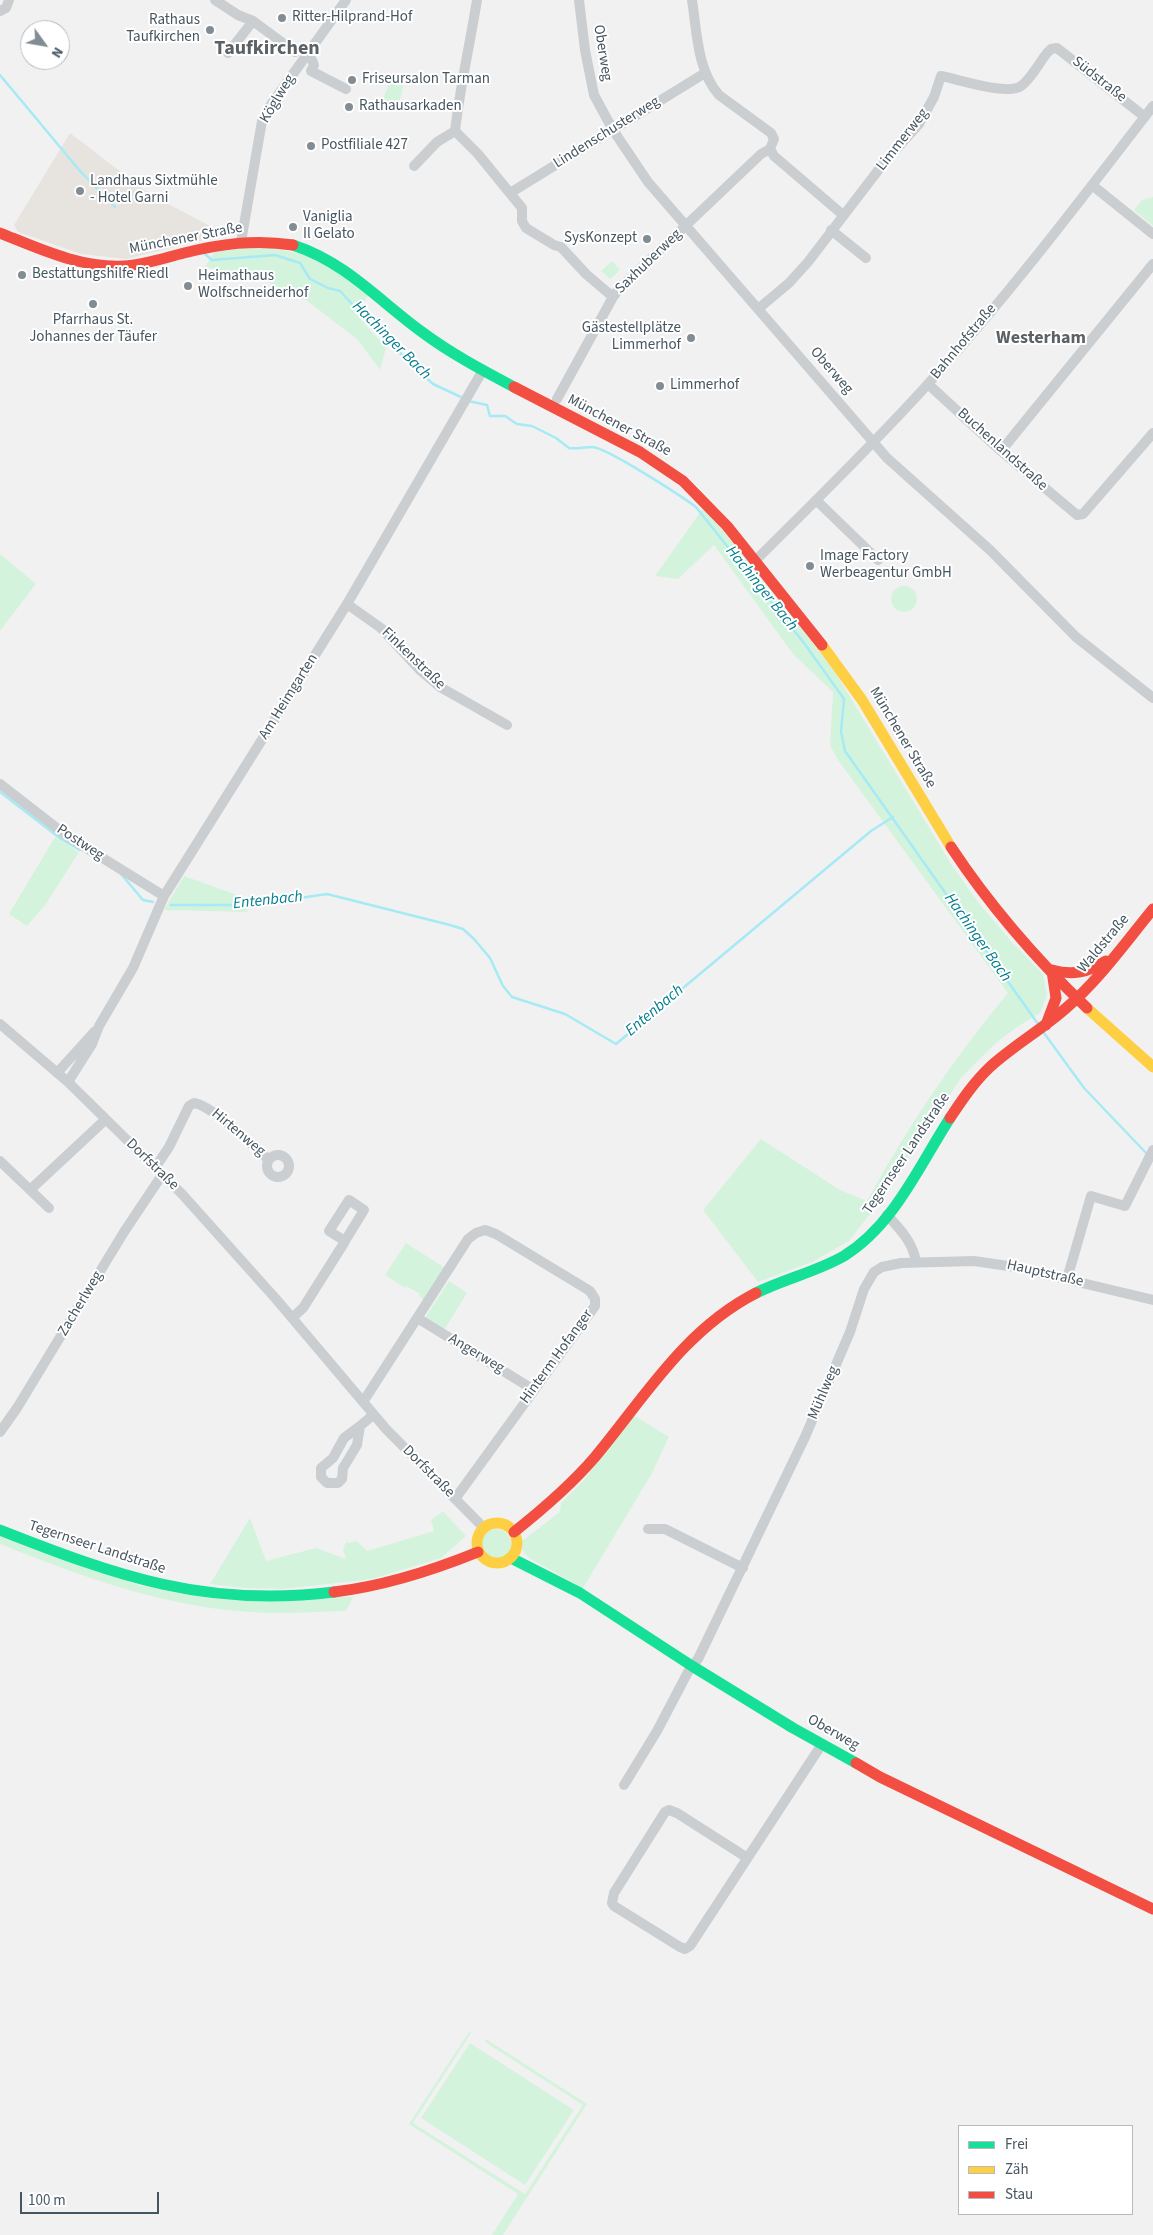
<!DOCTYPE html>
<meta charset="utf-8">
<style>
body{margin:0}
#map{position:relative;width:1153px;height:2235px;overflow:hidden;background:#f2f1f1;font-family:"Source Sans 3",sans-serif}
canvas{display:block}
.legend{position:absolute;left:958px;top:2125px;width:175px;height:90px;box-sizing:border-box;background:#fff;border:1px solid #b5bbbf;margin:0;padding:6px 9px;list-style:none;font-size:15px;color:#465660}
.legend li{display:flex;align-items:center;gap:10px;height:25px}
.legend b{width:25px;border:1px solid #b5bbbf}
.north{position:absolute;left:20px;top:20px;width:50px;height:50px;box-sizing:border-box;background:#fff;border:1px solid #b5bbbf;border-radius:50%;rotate:122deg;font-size:14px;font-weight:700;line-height:20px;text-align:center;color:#465660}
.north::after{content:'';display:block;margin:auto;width:18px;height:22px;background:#828c93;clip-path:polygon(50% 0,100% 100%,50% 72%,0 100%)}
.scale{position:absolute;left:20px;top:2192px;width:139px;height:22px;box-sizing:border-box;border:2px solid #465660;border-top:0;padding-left:6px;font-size:15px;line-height:18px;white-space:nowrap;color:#465660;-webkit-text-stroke:4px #fff;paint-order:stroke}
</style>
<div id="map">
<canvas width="1153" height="2235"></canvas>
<ul class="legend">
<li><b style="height:6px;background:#16e098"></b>Frei</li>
<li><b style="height:6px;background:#ffcf43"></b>Zäh</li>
<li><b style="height:6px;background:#f24e42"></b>Stau</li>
</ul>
<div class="north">N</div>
<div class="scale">100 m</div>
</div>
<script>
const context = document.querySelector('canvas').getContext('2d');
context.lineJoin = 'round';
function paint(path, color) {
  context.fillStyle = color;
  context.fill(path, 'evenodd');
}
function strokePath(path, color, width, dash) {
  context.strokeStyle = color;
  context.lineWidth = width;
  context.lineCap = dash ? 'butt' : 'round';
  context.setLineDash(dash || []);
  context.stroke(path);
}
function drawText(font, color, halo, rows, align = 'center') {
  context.font = font + ' "Source Sans 3",sans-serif';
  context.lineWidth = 4;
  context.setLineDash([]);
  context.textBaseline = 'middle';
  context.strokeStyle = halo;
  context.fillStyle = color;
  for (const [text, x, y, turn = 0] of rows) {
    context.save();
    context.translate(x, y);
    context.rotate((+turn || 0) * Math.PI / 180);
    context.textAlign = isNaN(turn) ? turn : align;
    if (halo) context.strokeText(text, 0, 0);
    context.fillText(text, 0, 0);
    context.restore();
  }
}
paint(new Path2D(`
 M 70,133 L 151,195 L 214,228 L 212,238 L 126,259 L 81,254 L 18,232 L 14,225 Z`), '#e7e4df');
paint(new Path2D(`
 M 394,73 L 405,79 L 398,108 L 381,103 Z
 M 1153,197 L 1153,226 L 1134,210 L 1142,200 Z
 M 261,246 L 307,255 L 344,275 L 368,295 L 357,315 L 386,348 L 380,370 L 358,340 L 306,300 L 265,281 L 225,281 L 225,271 L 205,267 L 214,252 Z
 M 612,261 L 620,270 L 610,279 L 601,271 Z
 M 704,507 L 832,667 L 951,864 L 978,902 L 1010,940 L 1043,974 L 1047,995 L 1040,1013 L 1017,1027 L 997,1042 L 961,1078 L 877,1205 L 849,1241 L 812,1262 L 758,1282 L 703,1210 L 761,1139 L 840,1190 L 867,1201 C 907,1127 954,1058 1008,993 L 838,760 L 830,745 L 833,692 L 793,654 L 714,545 L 678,579 L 655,576 Z
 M 0,554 L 35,583 L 35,585 L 0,631 Z
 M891 599a13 13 0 1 1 26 0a13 13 0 1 1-26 0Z
 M 55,837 L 79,852 L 46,904 L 27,926 L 9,914 Z
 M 184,876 L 240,896 L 248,912 L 164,910 Z
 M 406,1243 L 445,1268 L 424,1300 L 419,1296 L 420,1294 L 406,1286 L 405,1288 L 385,1275 Z
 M 449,1281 L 467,1293 L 444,1330 L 425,1318 Z
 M 633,1415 L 669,1437 L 652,1473 L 583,1588 L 529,1558 L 522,1550 L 522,1541 L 560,1512 L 561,1503 L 583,1481 Z
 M 443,1511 L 466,1536 L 441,1558 L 372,1579 L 283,1589 L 244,1588 L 210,1584 L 250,1518 L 266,1561 L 316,1548 L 346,1559 L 343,1549 L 346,1542 L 349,1543 L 357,1541 L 367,1551 L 434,1531 L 431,1520 Z
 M481 1544a15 15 0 1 1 30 0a15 15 0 1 1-30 0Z
 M 0,1535 L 141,1586 L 353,1597 L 346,1611 C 310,1612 274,1615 238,1611 C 156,1604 77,1575 0,1544 Z
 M 469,2032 L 471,2033 L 413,2123 L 525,2194 L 583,2105 L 485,2042 L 486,2039 L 587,2104 L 503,2235 L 492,2235 L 518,2194 L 409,2124 Z
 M 470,2043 L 574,2110 L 525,2185 L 421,2118 Z`), '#d4f3dd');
strokePath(new Path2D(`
 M 0,75 L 80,171 L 115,207
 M 205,254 L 212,260 L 275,255 L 300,263 L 310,279 L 328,288 L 340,291 L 377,331 L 433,384 L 463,398
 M 468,401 L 487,405 L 490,416 L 505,416 L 517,424 L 532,426 L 556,438 L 569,448 C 577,449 584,447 592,447 C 606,447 681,496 696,507 L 804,643 L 844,699 L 841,732 L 845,751 L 1038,1024
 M 0,792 L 61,839 L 80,850
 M 121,874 L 143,900 L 153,902
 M 171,905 L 253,905 L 327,894 L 450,925 L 463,929 L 474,939 L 490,958 L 503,986 L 512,997 L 565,1014 L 616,1044 L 871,831 L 893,817
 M 1044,1033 L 1084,1088 L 1147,1154`), '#a5eaf4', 2.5);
strokePath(new Path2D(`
 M 215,0 L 238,15 L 253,21 L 295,52
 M 477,0 C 470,44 460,87 455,131 L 478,154 L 522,208 L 522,221 L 526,228 L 554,245 L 561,247 L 586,274 L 613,297
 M 579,0 L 585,50 L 594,95 L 613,130 L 648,182 L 887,458 L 990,550 L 1076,637 L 1153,698
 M 692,0 C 697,32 697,70 719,95 L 771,133 L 774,139 L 770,149 L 774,156 L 843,215
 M 0,11 L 6,8 L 9,0
 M 228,53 L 253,21
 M 312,60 L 314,65 L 311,71 L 346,89
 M 414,166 L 437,142 L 455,131
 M 1092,185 L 1153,234
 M 510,193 L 705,73
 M 831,230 L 866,258
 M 241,242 L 262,121 L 270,106 L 346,0
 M 758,309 L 789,283 L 808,262 L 883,164 L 919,124 L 934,97 L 941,76 C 958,79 1008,96 1021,86 C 1031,79 1039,63 1047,53 L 1051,49 L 1057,48 L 1145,117
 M 928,384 L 1001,451 L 1077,515 L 1083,514 L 1153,433
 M 557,399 L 613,297 L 619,289 L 761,154 L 770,149
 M 1001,451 L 1153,264
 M 816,500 L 878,560
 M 755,561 C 813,503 872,446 927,385 C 1007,297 1080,201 1153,106
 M 347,604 L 381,628 L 421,671 L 440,687 L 507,725
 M 0,784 L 67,836 L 164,896
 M 0,1024 L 68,1082 L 182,1194 L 276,1299 L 386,1429 L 484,1528
 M 57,1073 L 95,1031
 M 68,1082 L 92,1044 L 99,1026 L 133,968 L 164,896 L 347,604 L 483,370
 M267 1166a11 11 0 1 1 22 0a11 11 0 1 1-22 0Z
 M 0,1161 L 49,1208
 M 155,1168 L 169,1147 L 189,1106 L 194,1103 C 213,1106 253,1146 269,1160
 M 31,1189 L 105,1120
 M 887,1215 C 900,1229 913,1242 916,1262
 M 1067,1279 L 1091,1196 L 1125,1206 L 1153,1150
 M 292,1318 L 303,1308 L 344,1243 L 345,1241 L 364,1210 L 349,1200 L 329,1231 L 345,1241
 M 419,1319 L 534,1390
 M 363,1402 L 468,1239 L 476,1233 L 485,1230 L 496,1234 L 590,1291 L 595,1299 L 595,1306 L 455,1499
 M 360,1426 L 344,1438 L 333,1458 L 321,1468 L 321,1477 L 327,1483 L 338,1483 L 342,1479 L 343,1468 L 357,1445 L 360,1426 L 373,1415
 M 0,1432 L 17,1408 L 124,1232 L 162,1175
 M 648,1529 L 665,1529 L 743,1568
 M 624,1785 L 657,1731 L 688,1672 L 698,1659 L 805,1437 L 850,1332 L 864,1289 L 874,1272 L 882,1267 L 901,1263 L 974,1261 L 1015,1267 L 1153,1300
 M 746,1857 L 677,1813 L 669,1810 L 665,1812 L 614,1893 L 612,1903 L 614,1906 L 680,1947 L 685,1949 L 690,1946 L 822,1744`), '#caced1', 10);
strokePath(new Path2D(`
 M 293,245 C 347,263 378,300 422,332 C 450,353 482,370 514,387
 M 756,1293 C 784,1279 816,1272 844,1256 C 894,1225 919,1166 950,1118
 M 0,1530 C 117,1576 206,1608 334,1592
 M 511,1558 L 580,1593 L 692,1666 L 793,1728 L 856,1763`), '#16e098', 11);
strokePath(new Path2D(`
 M 822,645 L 862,700 L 951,847
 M 1087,1008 L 1153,1067
 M477 1543a20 20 0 1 1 40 0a20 20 0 1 1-40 0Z`), '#ffcf43', 11);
strokePath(new Path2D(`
 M 0,233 C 40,249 80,268 124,266 C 144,265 164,258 184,253 C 220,244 255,239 293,245
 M 514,387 L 640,452 L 683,481 L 727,526 L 822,645
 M 951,847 C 990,906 1036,959 1087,1008
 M 1052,970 C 1073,976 1088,972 1106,961
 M 1046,1025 L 1056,998 L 1052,971
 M 950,1118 C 962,1100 974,1082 990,1067 C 1013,1046 1041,1030 1065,1009 C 1099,980 1125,943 1153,909
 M 514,1532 C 543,1509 571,1485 595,1457 C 645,1397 684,1330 756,1293
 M 334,1592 C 385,1586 431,1571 478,1552
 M 856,1763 L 880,1777 L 1153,1909`), '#f24e42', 11);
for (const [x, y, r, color] of [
 [282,18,5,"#828c93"],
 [210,30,5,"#828c93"],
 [352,80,5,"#828c93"],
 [349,107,5,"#828c93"],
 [311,146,5,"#828c93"],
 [80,191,5,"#828c93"],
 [293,227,5,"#828c93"],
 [647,239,5,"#828c93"],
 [22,275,5,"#828c93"],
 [188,286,5,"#828c93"],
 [93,304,5,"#828c93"],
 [691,338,5,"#828c93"],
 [660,386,5,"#828c93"],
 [810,566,5,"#828c93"]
]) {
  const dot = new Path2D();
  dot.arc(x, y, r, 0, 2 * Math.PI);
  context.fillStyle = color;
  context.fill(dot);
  strokePath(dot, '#fff', 2);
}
drawText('15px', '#465660', '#fff', [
 ["Ritter-Hilprand-Hof",292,18],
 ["Rathaus",200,21,"right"],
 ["Taufkirchen",200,38,"right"],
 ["Friseursalon Tarman",362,80],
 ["Rathausarkaden",359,107],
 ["Postfiliale 427",321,146],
 ["Landhaus Sixtmühle",90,182],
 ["- Hotel Garni",90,199],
 ["Vaniglia",303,218],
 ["Il Gelato",303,235],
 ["SysKonzept",637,239,"right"],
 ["Bestattungshilfe Riedl",32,275],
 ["Heimathaus",198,277],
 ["Wolfschneiderhof",198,294],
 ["Pfarrhaus St.",93,321,"center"],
 ["Johannes der Täufer",93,338,"center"],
 ["Gästestellplätze",681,329,"right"],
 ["Limmerhof",681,346,"right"],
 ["Limmerhof",670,386],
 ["Image Factory",820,557],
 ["Werbeagentur GmbH",820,574]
], 'left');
drawText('15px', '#465660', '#fff', [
 ["Oberweg",602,53,81],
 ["Südstraße",1099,80,38],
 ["Köglweg",278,99,-59],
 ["Lindenschusterweg",607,133,-32],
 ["Limmerweg",903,140,-52],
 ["Münchener Straße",186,239,-11],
 ["Saxhuberweg",649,262,-44],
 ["Bahnhofstraße",964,342,-50],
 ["Oberweg",831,371,49],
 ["Münchener Straße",619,426,28],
 ["Buchenlandstraße",1002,450,42],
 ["Finkenstraße",413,659,44],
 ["Am Heimgarten",289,697,-58],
 ["Münchener Straße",902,738,59],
 ["Postweg",80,843,33],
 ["Waldstraße",1104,944,-50],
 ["Hirtenweg",238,1133,40],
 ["Tegernseer Landstraße",907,1154,-56],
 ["Dorfstraße",152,1165,44],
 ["Hauptstraße",1045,1274,13],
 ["Zacherlweg",81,1304,-59],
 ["Angerweg",476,1354,31],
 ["Hinterm Hofanger",557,1357,-54],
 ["Mühlweg",824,1393,-67],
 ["Dorfstraße",428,1472,45],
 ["Tegernseer Landstraße",97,1548,18],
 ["Oberweg",833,1733,30]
]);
drawText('italic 16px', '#047e8f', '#fff', [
 ["Hachinger Bach",391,341,45],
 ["Hachinger Bach",761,589,51],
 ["Entenbach",268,901,-6],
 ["Hachinger Bach",977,938,55],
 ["Entenbach",655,1011,-40]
]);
drawText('bold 18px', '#5c6166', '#fff', [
 ["Westerham",1041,339]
]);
drawText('bold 20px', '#5c6166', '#fff', [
 ["Taufkirchen",267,50]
]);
</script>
